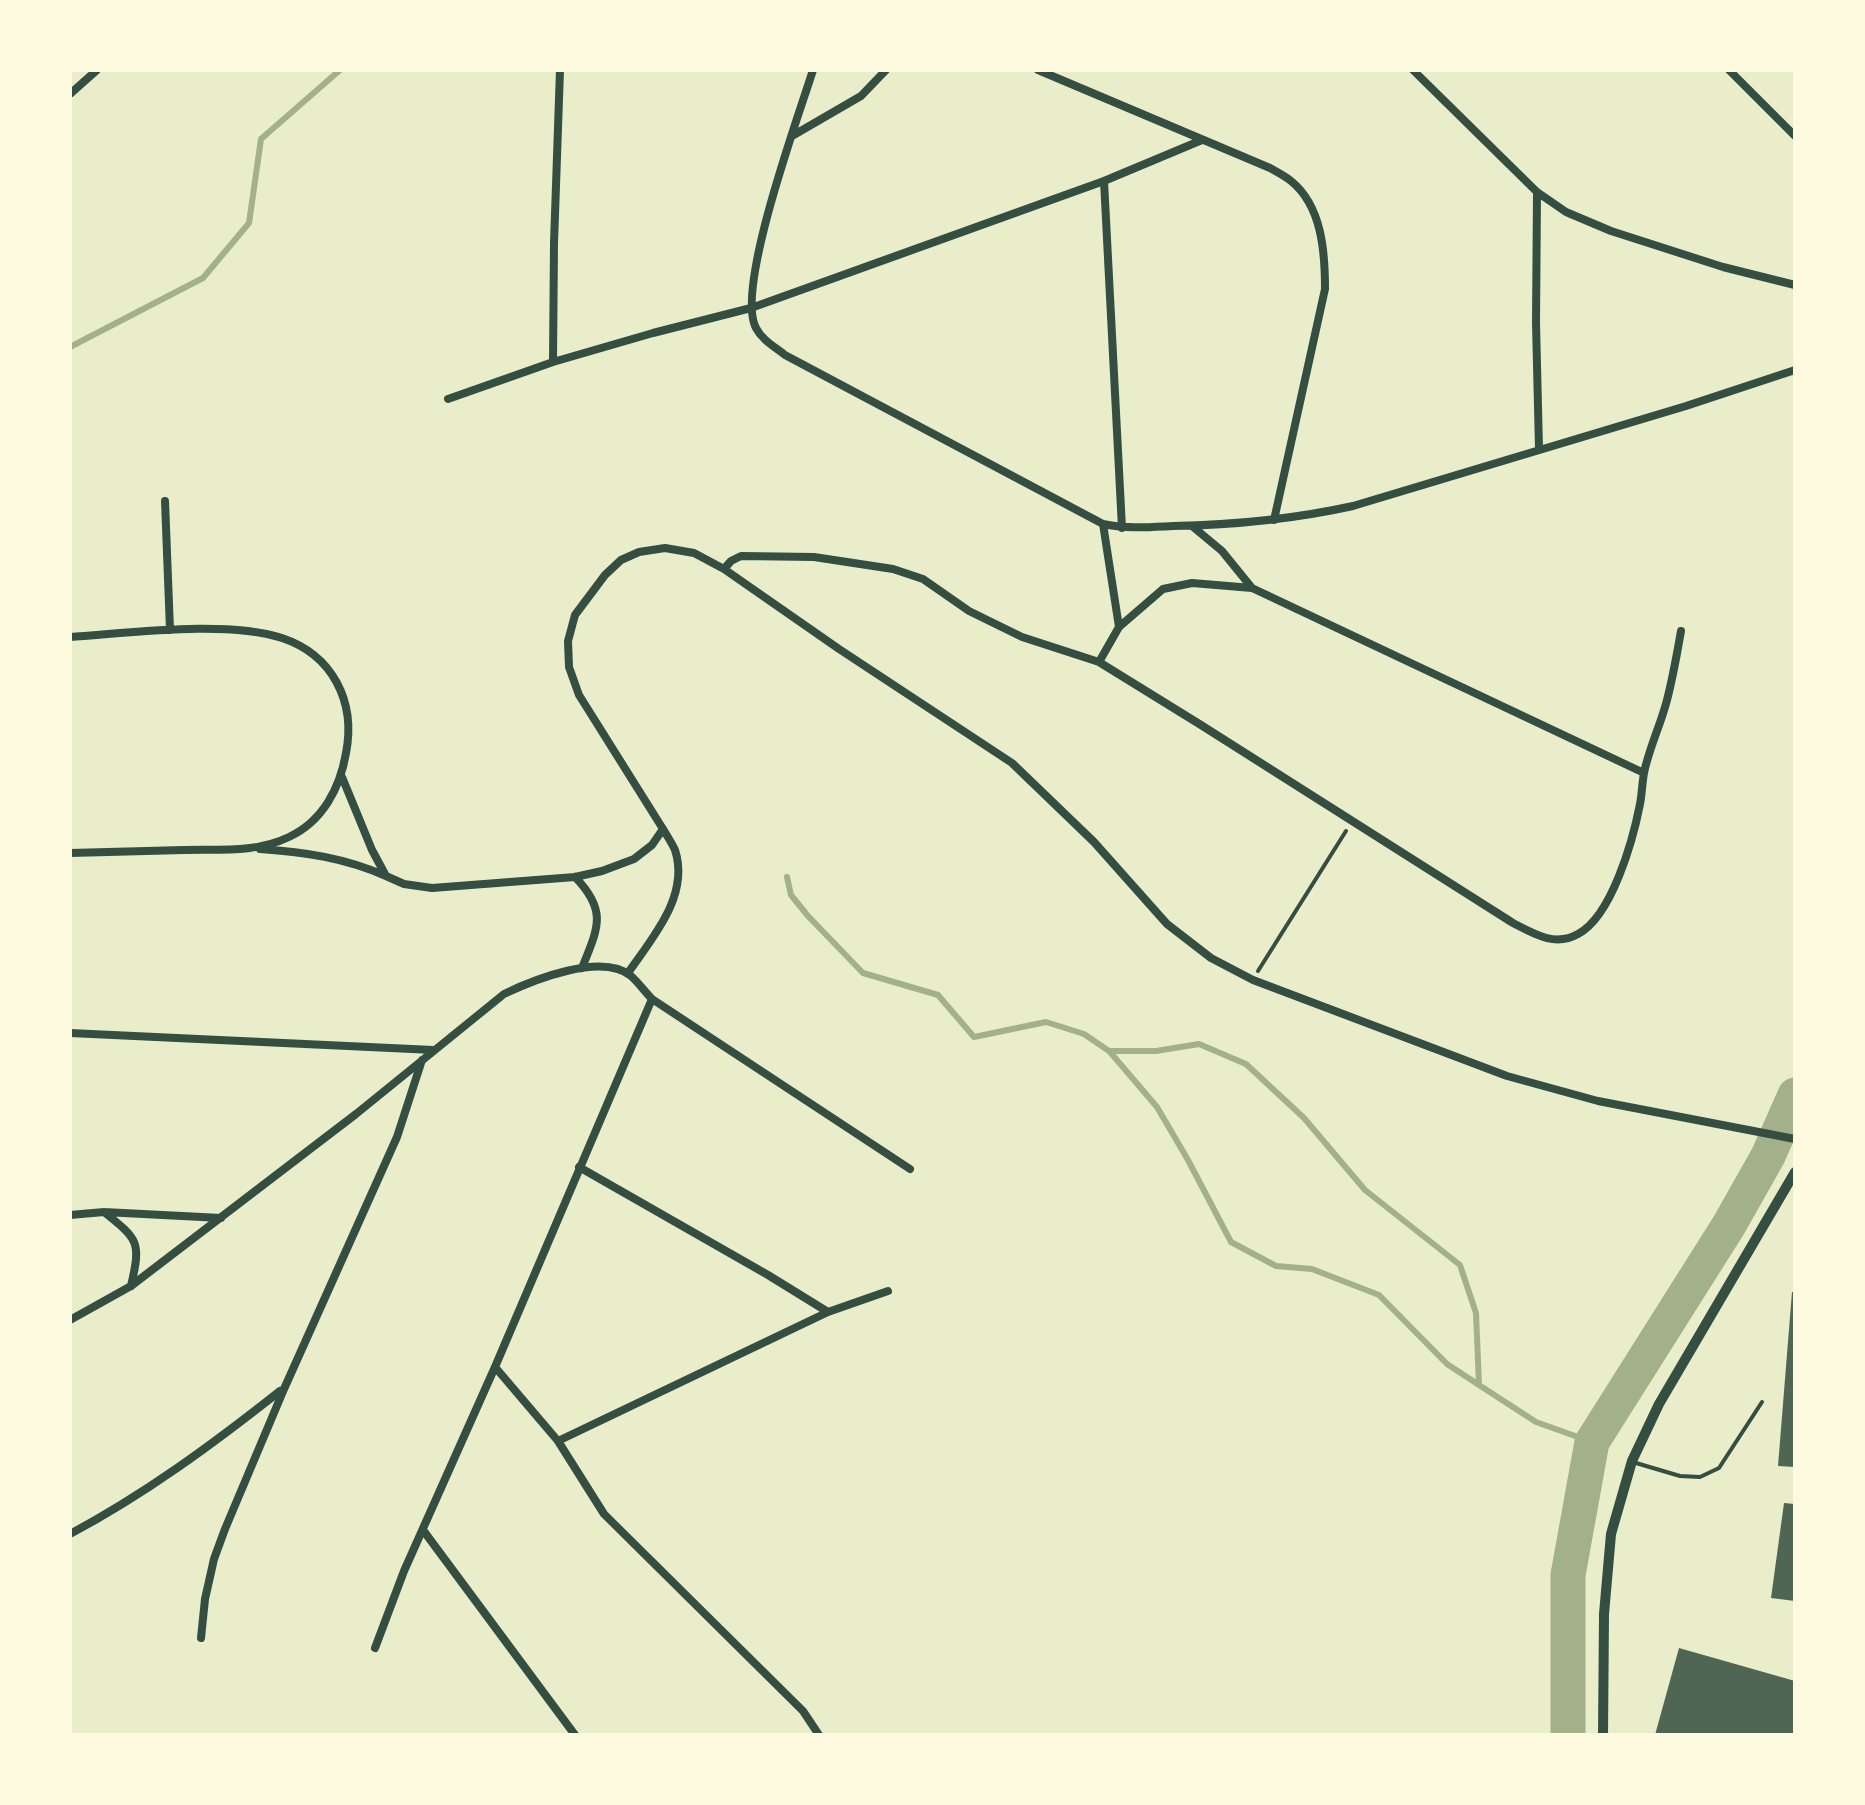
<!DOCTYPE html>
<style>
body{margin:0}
#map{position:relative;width:1865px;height:1805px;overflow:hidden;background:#e9edc9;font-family:"Work Sans",sans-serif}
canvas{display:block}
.frame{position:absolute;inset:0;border:72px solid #fefae0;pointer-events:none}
</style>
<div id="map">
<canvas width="1865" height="1805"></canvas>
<div class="frame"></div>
</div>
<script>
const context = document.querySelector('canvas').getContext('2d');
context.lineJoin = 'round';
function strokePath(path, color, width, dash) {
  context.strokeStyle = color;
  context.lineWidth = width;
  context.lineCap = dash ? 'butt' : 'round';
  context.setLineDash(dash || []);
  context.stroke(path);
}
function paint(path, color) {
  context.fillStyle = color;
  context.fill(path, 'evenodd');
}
strokePath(new Path2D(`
 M 70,347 L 203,278 L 249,223 L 261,139 L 340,70
 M 787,877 L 791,895 L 808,916 L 863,973 L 938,995 L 974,1037 L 1046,1022 L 1084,1034 L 1109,1051 L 1156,1051 L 1199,1044 L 1246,1064 L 1304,1118 L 1365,1190 L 1460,1265 L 1476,1313 L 1479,1385 L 1536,1422 L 1592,1442
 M 1110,1052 L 1157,1107 L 1188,1160 L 1231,1242 L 1276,1266 L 1312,1269 L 1379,1295 L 1447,1364 L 1479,1385
 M 1794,1098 L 1795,1098`), '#a3b18a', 6);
strokePath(new Path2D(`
 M 1568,1735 L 1568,1575 L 1592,1442 L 1729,1225 L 1768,1156 L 1795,1095`), '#a3b18a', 35);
paint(new Path2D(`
 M 1792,1292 L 1795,1292 L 1795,1467 L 1778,1466 Z
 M 1784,1503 L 1795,1504 L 1795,1601 L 1771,1598 Z
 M 1679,1648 L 1795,1681 L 1795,1735 L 1655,1735 Z`), '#4f6655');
strokePath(new Path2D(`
 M 1258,971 L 1346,831`), '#344e41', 4);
strokePath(new Path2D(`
 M 1636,1463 L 1680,1476 L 1700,1477 L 1719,1468 L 1762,1402`), '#344e41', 4);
strokePath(new Path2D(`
 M 813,70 C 798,118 735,289 756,328 C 762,340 775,347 785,355 L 1103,524 C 1126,529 1150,527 1173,526 C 1234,525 1294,519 1353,506 L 1686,406 L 1795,370
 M 1038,70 L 1270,168 C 1277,172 1285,176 1291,181 C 1322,206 1325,252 1325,289 L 1274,520
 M 1413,70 L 1537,192 L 1566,212 L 1611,231 L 1723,267 L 1795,285
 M 1729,70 L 1795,136
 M 70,94 L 97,70
 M 792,136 L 861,96 L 886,70
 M 1104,181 L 1122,528
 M 1537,192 L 1536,323 L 1539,449
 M 553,362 L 653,333 L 751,308 L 1104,181 L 1202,140
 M 448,399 L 553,362 L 554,243 L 560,70
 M 165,501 L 170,630
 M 1103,524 L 1119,627
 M 1192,526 L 1222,551 L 1252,588 L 1644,773
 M 724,569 L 731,561 L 741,556 L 814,557 L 893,569 L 923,579 L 969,611 L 1022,637 L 1099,662 L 1201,725 L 1513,923 C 1534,934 1555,947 1578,934 C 1612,916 1633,840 1640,804 C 1642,794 1642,784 1644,773 C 1649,748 1661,724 1667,700 C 1673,677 1677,654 1681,631
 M 70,637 C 130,633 226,620 282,638 C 333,655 356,702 346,753 C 340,788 323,821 289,837 C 256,853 219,849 184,850 C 146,851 108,852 70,853
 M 1099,662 L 1119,627 L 1163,589 L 1192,583 L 1252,588
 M 342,777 L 372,850 L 386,876 L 404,884 L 432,888 L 575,877 L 602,871 L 634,859 L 652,845 L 663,829
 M 260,849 C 305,852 345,858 386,876
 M 575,877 C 608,911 598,928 582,968
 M 628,973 C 652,938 690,896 675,850 C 672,843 667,836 663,829 L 579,695 L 569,667 L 568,641 L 575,615 L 605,575 L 621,560 L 639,552 L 665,548 L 694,553 L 724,569 L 839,649 L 1012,763 L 1094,842 L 1167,924 L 1211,958 L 1253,980 L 1507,1076 L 1598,1101 L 1795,1139
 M 70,1033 L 433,1050
 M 579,1167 L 768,1275 L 828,1312
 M 104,1212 C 139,1240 141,1242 131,1286
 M 70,1215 L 104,1212 L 221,1218
 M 70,1320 L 131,1286 L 356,1114 L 504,994 C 533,980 602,952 631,976 C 638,982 645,992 652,999 L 910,1169
 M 495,1367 L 558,1441 L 604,1514 L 803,1711 L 819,1735
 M 558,1441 L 828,1312 L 888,1291
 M 423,1530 L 575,1735
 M 70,1534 C 145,1494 213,1444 280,1391
 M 201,1638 L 205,1599 L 214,1559 L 225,1529 L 284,1389 L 397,1137 L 422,1060
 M 375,1648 L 404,1571 L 495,1367 L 652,999`), '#344e41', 8);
strokePath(new Path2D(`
 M 1603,1735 L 1604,1614 L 1611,1534 L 1632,1461 L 1659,1404 L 1795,1172`), '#344e41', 10);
</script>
